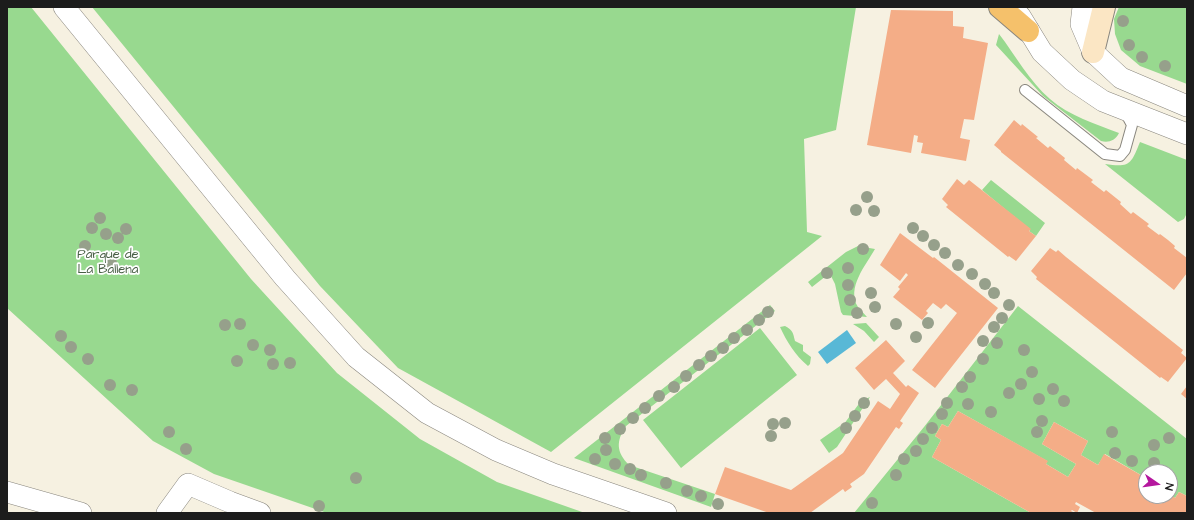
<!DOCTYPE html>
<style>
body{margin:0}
#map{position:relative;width:1194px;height:520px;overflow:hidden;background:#f6f1e1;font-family:"Architects Daughter",sans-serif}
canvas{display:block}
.frame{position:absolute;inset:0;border:8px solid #1c1c1c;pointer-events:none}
.north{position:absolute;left:1138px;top:464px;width:40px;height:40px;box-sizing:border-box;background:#fff;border:1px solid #a4a4a4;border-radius:50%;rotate:103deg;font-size:11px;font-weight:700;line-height:16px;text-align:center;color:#1c1c1c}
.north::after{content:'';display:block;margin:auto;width:14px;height:18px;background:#b5179e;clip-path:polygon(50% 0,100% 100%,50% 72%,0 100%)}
</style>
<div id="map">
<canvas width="1194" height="520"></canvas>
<div class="frame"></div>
<div class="north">N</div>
</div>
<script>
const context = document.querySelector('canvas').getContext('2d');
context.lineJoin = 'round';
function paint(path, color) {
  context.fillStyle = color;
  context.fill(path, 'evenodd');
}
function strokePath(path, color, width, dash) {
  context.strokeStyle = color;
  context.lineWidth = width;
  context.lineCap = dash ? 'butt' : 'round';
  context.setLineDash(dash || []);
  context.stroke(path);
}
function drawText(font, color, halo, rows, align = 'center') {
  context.font = font + ' "Architects Daughter",sans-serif';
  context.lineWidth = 3.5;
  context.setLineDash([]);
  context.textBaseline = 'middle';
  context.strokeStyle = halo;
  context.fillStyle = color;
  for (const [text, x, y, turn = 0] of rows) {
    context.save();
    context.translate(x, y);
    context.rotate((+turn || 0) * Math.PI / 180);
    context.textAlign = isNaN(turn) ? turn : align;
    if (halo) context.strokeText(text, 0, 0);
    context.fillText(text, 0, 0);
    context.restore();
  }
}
paint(new Path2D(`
 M 7,7 L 31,7 L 251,279 L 337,373 L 420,439 L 497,482 L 585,513 L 327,513 L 214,474 L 153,441 L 7,308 Z
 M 92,7 L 856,7 L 836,130 L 804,139 L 807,232 L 822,236 L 551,452 L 398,368 L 320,286 Z
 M 1119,7 L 1187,7 L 1187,84 L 1140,66 L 1121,50 L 1115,34 L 1114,19 Z
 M 999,34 C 1016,56 1029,81 1050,99 C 1069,116 1096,124 1119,133 C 1115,141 1108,143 1101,141 L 1043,96 L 996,45 Z
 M 1140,142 L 1187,160 L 1187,213 L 1184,219 L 1178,222 L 1105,164 C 1130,168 1131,164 1140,142 Z
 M 991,180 L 1045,223 L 1036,236 L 1029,231 L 1030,230 L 982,190 Z
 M 858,246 L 875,249 C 866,265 846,288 858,307 C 861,310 864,314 867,317 L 843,315 L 841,312 L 835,284 L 831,276 L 826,276 L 812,287 L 808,282 L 846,252 Z
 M 770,305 L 775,311 L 626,426 C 616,441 616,452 629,465 L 715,494 L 711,507 L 574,458 Z
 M 1018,306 L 1187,439 L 1187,496 L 1179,492 L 1175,498 L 1170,495 L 1171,492 L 1170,491 L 1170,472 L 1146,472 L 1146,478 L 1105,454 L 1098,465 L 1081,455 L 1088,441 L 1054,422 L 1042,444 L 1076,464 L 1068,477 L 1046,464 L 1047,461 L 958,411 L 948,427 L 942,424 L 935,436 L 941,440 L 932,457 L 1031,513 L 854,513 L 924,427 Z
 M 866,323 L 879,337 L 874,342 L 864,331 L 853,324 Z
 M 785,326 C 793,330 793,333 795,341 L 803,345 L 803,351 L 811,357 L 810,364 L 808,366 C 795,355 787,342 780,327 Z
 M 760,328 L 797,375 L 681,468 L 643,420 Z
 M 870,397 L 837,447 L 829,453 L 820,440 L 840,426 L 841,428 L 861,401 Z`), '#98d98f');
paint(new Path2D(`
 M 847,330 L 856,343 L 827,364 L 818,352 Z`), '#58b8d6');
paint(new Path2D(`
 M 891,10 L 953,11 L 953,26 L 964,27 L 963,38 L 988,43 L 974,120 L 964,119 L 960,138 L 970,140 L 966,161 L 921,153 L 923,143 L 917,142 L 918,136 L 914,135 L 911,153 L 867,145 Z
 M 1014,120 L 1021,126 L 1022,124 L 1038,137 L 1036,138 L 1048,148 L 1050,146 L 1065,158 L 1064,160 L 1076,170 L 1077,168 L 1093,180 L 1091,182 L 1104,192 L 1106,190 L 1121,202 L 1120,204 L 1131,214 L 1133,212 L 1149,224 L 1147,226 L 1159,235 L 1160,234 L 1168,240 L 1175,246 L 1174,248 L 1187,258 L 1187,273 L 1174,290 L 1001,152 L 1001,151 L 994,145 Z
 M 957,179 L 964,185 L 969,180 L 1031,229 L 1029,231 L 1036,236 L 1016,261 L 1009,256 L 1008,257 L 946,207 L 948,205 L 942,199 Z
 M 900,233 L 933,258 L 934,257 L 998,308 L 935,388 L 912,370 L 957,313 L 946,304 L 941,309 L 933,303 L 926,311 L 928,313 L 922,320 L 893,297 L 900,289 L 898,287 L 908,275 L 906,273 L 900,281 L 880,265 Z
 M 1050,248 L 1056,252 L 1058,250 L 1066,257 L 1183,350 L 1181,353 L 1187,358 L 1168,382 L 1161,377 L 1160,378 L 1036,279 L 1037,277 L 1031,271 Z
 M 886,340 L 905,361 L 893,373 L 906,387 L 908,385 L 919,393 L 900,421 L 903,423 L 899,429 L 896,427 L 864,474 L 850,484 L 852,487 L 845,492 L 843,489 L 810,513 L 769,513 L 715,494 L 725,467 L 791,490 L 843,453 L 878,401 L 890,409 L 900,394 L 886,379 L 874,390 L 855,368 Z
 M 1187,386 L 1187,399 L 1181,394 Z
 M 958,411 L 1048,461 L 1046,464 L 1068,477 L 1076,464 L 1042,444 L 1054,422 L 1088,441 L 1081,455 L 1098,465 L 1104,454 L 1146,478 L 1146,496 L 1170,496 L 1170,494 L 1175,498 L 1179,492 L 1187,496 L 1187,513 L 1096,513 L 1076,502 L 1075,504 L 1080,507 L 1077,513 L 1072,510 L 1071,511 L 1075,513 L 1031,513 L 932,457 L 941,440 L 935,436 L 942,424 L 948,427 Z`), '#f4ad87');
const lane = new Path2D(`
 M 1025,90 L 1105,154 L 1120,156 L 1125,150 L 1132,125 L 1125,112`);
const street = new Path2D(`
 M 64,7 L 285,278 L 356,357 L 427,413 L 496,450 L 553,474 L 666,513
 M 1083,7 L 1081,24 L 1093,52 L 1121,78 L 1187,106
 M 1020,16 L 1042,52 L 1072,80 L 1103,101 L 1187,134
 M 7,492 L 81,513
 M 167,513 L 188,484 L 230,502 L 260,513`);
const secondary = new Path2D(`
 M 1093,52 L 1104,7`);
const highway = new Path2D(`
 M 1000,7 L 1028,31`);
strokePath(lane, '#89867e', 12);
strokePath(street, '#89867e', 22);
strokePath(secondary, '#89867e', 24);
strokePath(highway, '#89867e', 24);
strokePath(lane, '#fff', 10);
strokePath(street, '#fff', 21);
strokePath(secondary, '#fbe6c4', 22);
strokePath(highway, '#f5c16b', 22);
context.fillStyle = '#96a08b';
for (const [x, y] of [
 [1123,21],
 [1129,45],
 [1142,57],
 [1165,66],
 [867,197],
 [856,210],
 [874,211],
 [100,218],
 [92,228],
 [913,228],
 [126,229],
 [106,234],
 [923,236],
 [118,238],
 [934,245],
 [85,246],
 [863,249],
 [945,253],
 [111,263],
 [958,265],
 [848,268],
 [827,273],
 [972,274],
 [985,284],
 [848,285],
 [871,293],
 [994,293],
 [850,300],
 [1009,305],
 [875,307],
 [768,312],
 [857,313],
 [1002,318],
 [759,320],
 [928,323],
 [240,324],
 [896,324],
 [225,325],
 [994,327],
 [747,330],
 [61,336],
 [916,337],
 [734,338],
 [983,341],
 [997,343],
 [253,345],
 [71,347],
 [723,348],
 [270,350],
 [1024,350],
 [711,356],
 [88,359],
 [983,359],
 [237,361],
 [290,363],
 [273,364],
 [699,365],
 [1032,372],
 [686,376],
 [970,377],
 [1021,384],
 [110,385],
 [674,387],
 [962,387],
 [1053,389],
 [132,390],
 [1009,393],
 [659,396],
 [1039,399],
 [1064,401],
 [864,403],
 [947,403],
 [968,404],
 [645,408],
 [991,412],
 [942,414],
 [855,416],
 [633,418],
 [1042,421],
 [785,423],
 [773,424],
 [846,428],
 [932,428],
 [620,429],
 [169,432],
 [1037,432],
 [1112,432],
 [771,436],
 [605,438],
 [1169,438],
 [923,439],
 [1154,445],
 [186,449],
 [606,450],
 [916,451],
 [1115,453],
 [595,459],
 [904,459],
 [1132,461],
 [1154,463],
 [615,464],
 [630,469],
 [641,475],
 [896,475],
 [356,478],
 [666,483],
 [687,491],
 [701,496],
 [872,503],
 [718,504],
 [319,506]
]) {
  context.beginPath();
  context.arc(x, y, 6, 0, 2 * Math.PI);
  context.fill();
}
drawText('13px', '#475e44', '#fff', [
 ["Parque de",108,255],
 ["La Ballena",108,270]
]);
</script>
